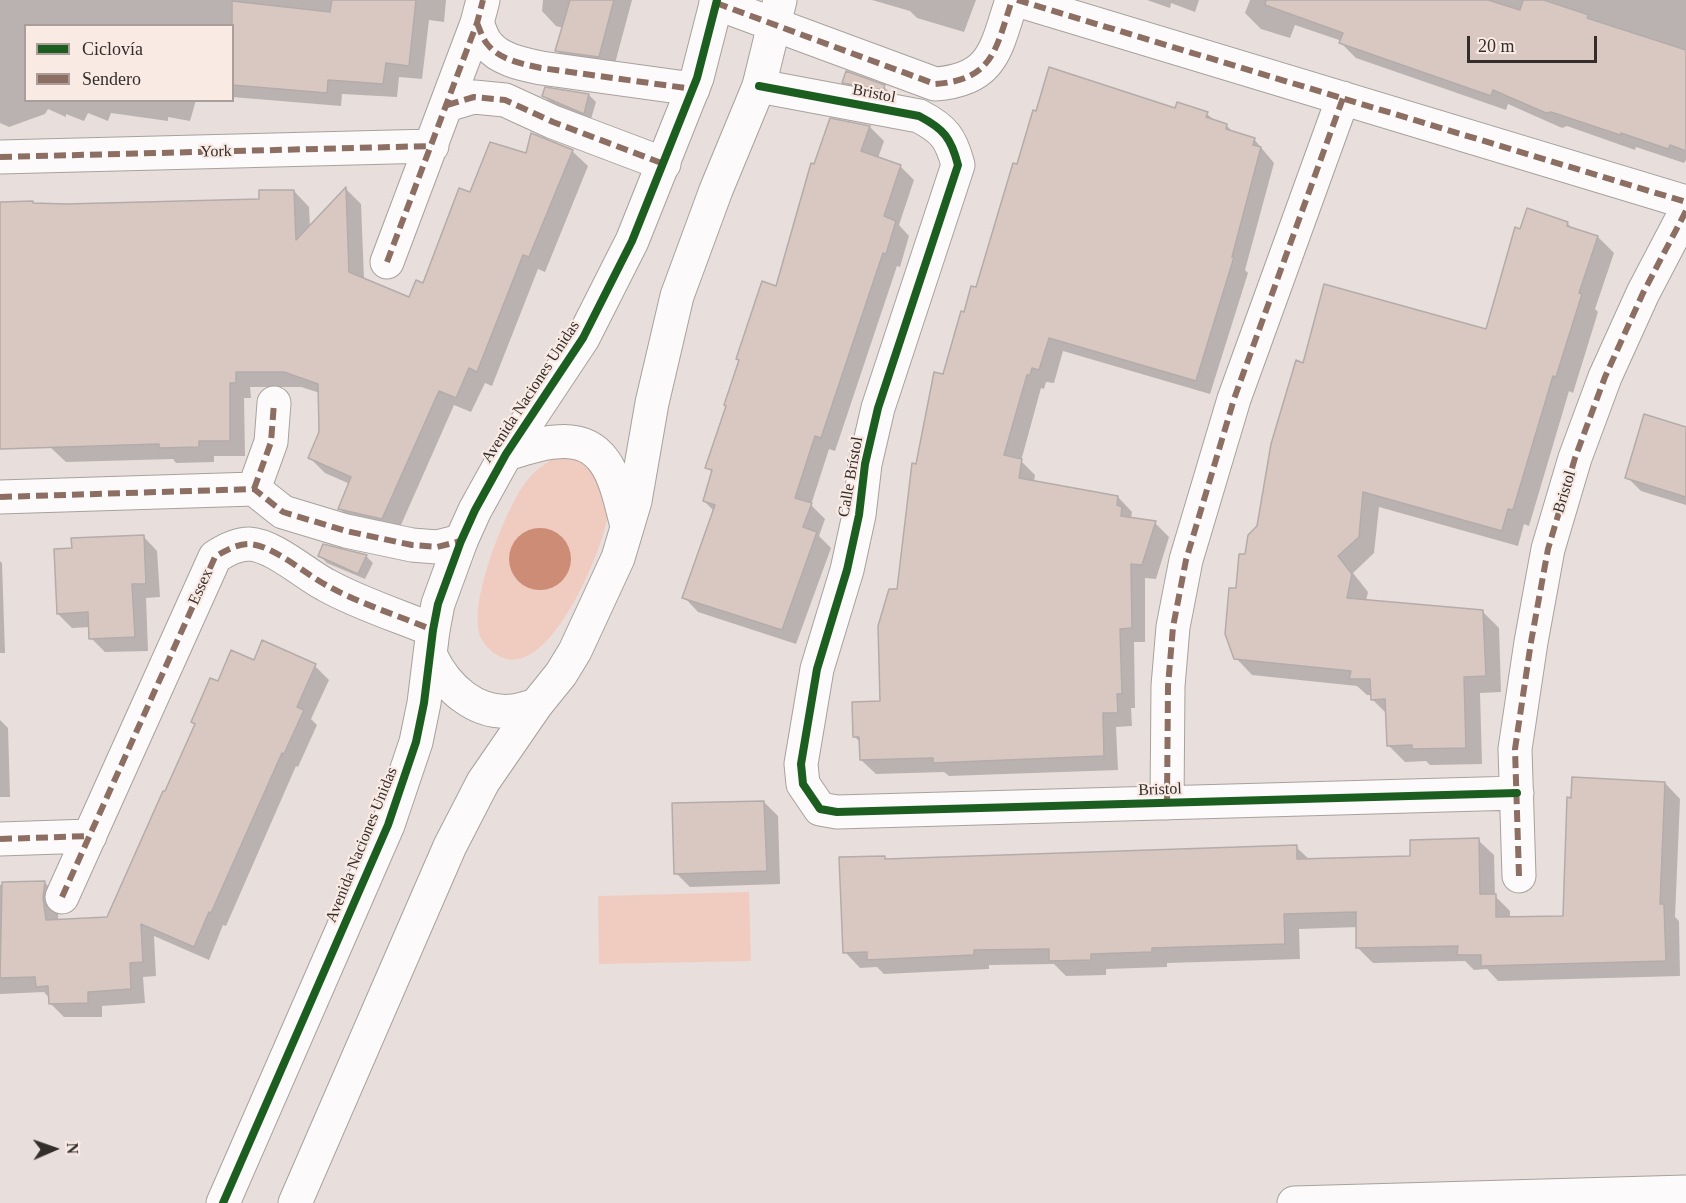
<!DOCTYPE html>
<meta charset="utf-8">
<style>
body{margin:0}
#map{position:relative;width:1686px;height:1203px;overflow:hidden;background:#e8dfdc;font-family:Georgia,serif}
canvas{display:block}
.legend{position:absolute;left:24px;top:24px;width:210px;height:78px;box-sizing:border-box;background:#faeae4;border:2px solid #aa9e9a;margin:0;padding:8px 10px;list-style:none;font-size:18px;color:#332d2b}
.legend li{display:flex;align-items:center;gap:12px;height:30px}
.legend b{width:30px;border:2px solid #aa9e9a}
.north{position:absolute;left:24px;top:1119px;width:60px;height:60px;-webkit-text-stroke:4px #faeae4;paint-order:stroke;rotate:88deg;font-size:16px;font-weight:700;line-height:24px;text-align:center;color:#332d2b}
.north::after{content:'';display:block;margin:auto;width:21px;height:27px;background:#332d2b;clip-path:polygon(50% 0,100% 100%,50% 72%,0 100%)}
.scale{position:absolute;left:1467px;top:36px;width:130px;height:27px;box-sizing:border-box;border:3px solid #332d2b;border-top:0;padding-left:8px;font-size:18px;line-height:21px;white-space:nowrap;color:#332d2b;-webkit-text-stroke:4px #faeae4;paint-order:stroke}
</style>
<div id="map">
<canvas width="1686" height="1203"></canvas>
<ul class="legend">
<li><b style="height:8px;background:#1b5e20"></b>Ciclovía</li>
<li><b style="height:8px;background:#8d6e63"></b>Sendero</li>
</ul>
<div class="north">N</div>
<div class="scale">20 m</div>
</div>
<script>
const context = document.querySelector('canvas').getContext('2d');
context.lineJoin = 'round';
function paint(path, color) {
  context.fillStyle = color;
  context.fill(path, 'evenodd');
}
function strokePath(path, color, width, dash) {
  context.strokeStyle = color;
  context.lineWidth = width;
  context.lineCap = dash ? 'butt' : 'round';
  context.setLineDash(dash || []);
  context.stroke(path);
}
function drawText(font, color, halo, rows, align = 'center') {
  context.font = font + ' Georgia,serif';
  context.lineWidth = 4.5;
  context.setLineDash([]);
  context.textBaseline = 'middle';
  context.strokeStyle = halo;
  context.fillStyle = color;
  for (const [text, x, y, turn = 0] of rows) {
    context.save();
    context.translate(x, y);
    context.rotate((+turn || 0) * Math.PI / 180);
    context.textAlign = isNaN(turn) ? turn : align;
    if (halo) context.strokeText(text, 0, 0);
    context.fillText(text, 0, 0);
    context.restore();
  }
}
paint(new Path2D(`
 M 563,455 L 587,459 L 610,497 C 609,506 608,515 606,524 C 598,559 552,669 507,659 C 496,656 488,650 482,640 C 465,610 503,517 521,489 C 531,473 545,461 563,455 Z
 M 749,892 L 751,961 L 599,964 L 598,896 Z`), '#f0ccc0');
paint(new Path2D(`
 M509 559a31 31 0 1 1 62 0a31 31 0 1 1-62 0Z`), '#cc8c75');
paint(new Path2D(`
 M 0,0 L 446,0 L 444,22 L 429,20 L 422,79 L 399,77 L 397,97 L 342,94 L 341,106 L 232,97 L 232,26 L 26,26 L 26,100 L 196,100 L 190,121 L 168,117 L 168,121 L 111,113 L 108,121 L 88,113 L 84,121 L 66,114 L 66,117 L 48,109 L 45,114 L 9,127 L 0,123 Z
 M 543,0 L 632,0 L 613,71 L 571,65 L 557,51 L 564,28 L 556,26 L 542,11 Z
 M 872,0 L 976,0 L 964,32 L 917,18 L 910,11 Z
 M 1147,0 L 1199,0 L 1195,12 L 1171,3 L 1170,8 Z
 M 1250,0 L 1686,0 L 1686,160 L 1684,163 L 1636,147 L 1635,150 L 1567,126 L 1562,128 L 1508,104 L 1506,110 L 1356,58 L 1341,43 L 1342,41 L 1295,25 L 1290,38 L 1261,29 L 1245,13 Z
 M 844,82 L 884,87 L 891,94 L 890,96 L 851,89 Z
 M 589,95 L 596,102 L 591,119 L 551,103 L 544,96 Z
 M 1176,110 L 1207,114 L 1215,121 L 1226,125 L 1234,133 L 1254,139 L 1274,163 L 1245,270 L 1248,273 L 1210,394 L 1063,351 L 1054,383 L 1046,382 L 1044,389 L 1041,388 L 1021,461 L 1035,475 L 1034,482 L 1118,497 L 1132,512 L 1131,518 L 1155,523 L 1169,537 L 1156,579 L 1145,578 L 1145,642 L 1134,642 L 1135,708 L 1131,708 L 1132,726 L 1116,727 L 1118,770 L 949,776 L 944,772 L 876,774 L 861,760 L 861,743 L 855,737 L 881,703 L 898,590 L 944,376 L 965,314 L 977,289 L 1018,166 Z
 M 831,120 L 870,127 L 884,141 L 878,158 L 900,166 L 914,180 L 899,225 L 909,236 L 900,267 L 897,266 L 835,451 L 829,449 L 811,505 L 825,519 L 819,536 L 831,548 L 796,644 L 698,612 L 684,597 L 714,511 L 704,501 L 713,473 L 707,467 L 777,288 Z
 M 572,151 L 588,166 L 545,272 L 538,269 L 492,386 L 485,383 L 471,412 L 454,405 L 397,534 L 355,524 L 340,509 L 350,484 L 325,473 L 310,458 L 320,432 L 320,393 L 301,387 L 250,387 L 251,398 L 244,398 L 245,456 L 214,456 L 214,462 L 176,463 L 173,459 L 66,462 L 50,447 L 0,359 L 0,204 L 66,205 L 261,200 L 294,191 L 309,207 L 310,228 L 346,189 L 361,204 L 364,279 L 410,299 L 424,285 L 471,194 L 527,154 Z
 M 1567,223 L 1574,230 L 1598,237 L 1614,253 L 1595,309 L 1598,312 L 1573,393 L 1569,391 L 1529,526 L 1524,524 L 1518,546 L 1379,507 L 1374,553 L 1353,573 L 1368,592 L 1366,601 L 1483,612 L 1499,628 L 1501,692 L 1480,693 L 1482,764 L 1430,765 L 1426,761 L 1405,762 L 1388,745 L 1387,714 L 1372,699 L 1372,695 L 1367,695 L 1357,686 L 1252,675 L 1236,658 L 1237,590 L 1246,556 L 1258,527 L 1304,365 L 1487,331 L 1521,231 Z
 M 1686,429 L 1686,505 L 1641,491 L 1627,477 Z
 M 143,536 L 157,551 L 160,597 L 146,598 L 148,651 L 105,652 L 91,638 L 90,627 L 72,628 L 58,614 L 73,550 Z
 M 320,556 L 366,556 L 373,563 L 365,579 L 327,563 Z
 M 0,561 L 2,563 L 5,653 L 0,653 Z
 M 254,662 L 315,666 L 329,680 L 311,719 L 317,725 L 298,767 L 296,766 L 226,926 L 223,925 L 209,960 L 154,936 L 156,976 L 143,977 L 145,1003 L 102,1006 L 102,1017 L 64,1017 L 50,1003 L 50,999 L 44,992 L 0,994 L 0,885 L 44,882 L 59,896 L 58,921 L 108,919 L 196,725 L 192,722 L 219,683 Z
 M 0,720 L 8,728 L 10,797 L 0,797 Z
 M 1665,783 L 1680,799 L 1675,917 L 1679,921 L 1680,976 L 1498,981 L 1487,969 L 1474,970 L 1465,961 L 1373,963 L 1358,948 L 1358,927 L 1299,929 L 1300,959 L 1167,963 L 1167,967 L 1106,969 L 1106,975 L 1066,976 L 1054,964 L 989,965 L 989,969 L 884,974 L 877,967 L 860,968 L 845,952 L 884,857 L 888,860 L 1296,847 L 1310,860 L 1412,858 L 1478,840 L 1494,855 L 1495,896 L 1510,911 L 1510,918 L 1564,918 Z
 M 764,802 L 778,816 L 780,884 L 690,887 L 676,873 Z`), '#0003');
const building = new Path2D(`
 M 332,0 L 416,0 L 409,66 L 386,63 L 383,84 L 328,80 L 327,93 L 232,85 L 232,1 L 330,12 Z
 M 570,0 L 614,0 L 599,57 L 555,51 Z
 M 1266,0 L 1488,0 L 1520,10 L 1523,0 L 1544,0 L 1589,15 L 1587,18 L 1686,50 L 1686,151 L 1670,145 L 1668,149 L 1621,133 L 1620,135 L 1551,112 L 1546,113 L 1493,90 L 1491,96 L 1339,43 L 1343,33 L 1265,5 Z
 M 1049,67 L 1175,108 L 1177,102 L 1208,112 L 1206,117 L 1227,124 L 1226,129 L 1255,138 L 1253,145 L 1261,147 L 1232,257 L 1234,257 L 1196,381 L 1049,338 L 1039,370 L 1032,368 L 1030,375 L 1027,375 L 1004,455 L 1022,459 L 1019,478 L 1118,496 L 1117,505 L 1122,507 L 1121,516 L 1156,521 L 1142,565 L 1131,564 L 1132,628 L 1120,629 L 1122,694 L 1117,694 L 1118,713 L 1103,713 L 1104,756 L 933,763 L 933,758 L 860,760 L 859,737 L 853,737 L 852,702 L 880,701 L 878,626 L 889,589 L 897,589 L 912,463 L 916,464 L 934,372 L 943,374 L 961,311 L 964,312 L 971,286 L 976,287 L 1013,163 L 1017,164 L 1033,110 L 1036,111 Z
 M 846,71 L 885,85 L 883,90 L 842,83 Z
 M 545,87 L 589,94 L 584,114 L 542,96 Z
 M 830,118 L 870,126 L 861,151 L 901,165 L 884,216 L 896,221 L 886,254 L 883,253 L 821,438 L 815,436 L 795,498 L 812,503 L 803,527 L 817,532 L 782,630 L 682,598 L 715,505 L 703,501 L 712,470 L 705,468 L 726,406 L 724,405 L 739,360 L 736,359 L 762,281 L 776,286 L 811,163 L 814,164 Z
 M 531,133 L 573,150 L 529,257 L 523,255 L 477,372 L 469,368 L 456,398 L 439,391 L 382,519 L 338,509 L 351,477 L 308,458 L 319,432 L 318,384 L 284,372 L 236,372 L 236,383 L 230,383 L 230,441 L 199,441 L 199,447 L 159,448 L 159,444 L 0,449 L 0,202 L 33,201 L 33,203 L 66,204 L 259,199 L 259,190 L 294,190 L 296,240 L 346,187 L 349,272 L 409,297 L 416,280 L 423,283 L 459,188 L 470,192 L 490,142 L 526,153 Z
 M 1527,208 L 1568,222 L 1567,226 L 1598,236 L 1579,293 L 1582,294 L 1556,377 L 1553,376 L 1513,510 L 1508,509 L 1502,531 L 1363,492 L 1359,537 L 1338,556 L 1352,574 L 1347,598 L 1483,610 L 1486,676 L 1464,677 L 1466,748 L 1412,749 L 1412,745 L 1387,746 L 1385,699 L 1371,700 L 1370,679 L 1349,679 L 1351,671 L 1234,659 L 1225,634 L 1229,588 L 1236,588 L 1239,554 L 1245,554 L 1248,535 L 1257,526 L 1271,444 L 1296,360 L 1303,363 L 1324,284 L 1486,329 L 1515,227 L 1520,229 Z
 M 1644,414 L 1686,427 L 1686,497 L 1625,478 Z
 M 144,535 L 146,584 L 132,584 L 135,637 L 89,639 L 88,612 L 57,614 L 54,549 L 72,548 L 71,538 Z
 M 323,544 L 367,555 L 358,574 L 318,556 Z
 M 262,640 L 316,664 L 297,707 L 304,710 L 284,754 L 282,753 L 211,913 L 209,912 L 194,947 L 141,924 L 143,962 L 130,963 L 131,989 L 88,992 L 88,1003 L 49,1004 L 48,986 L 36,987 L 35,977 L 0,978 L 2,882 L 45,881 L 43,898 L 46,920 L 107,917 L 163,791 L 165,791 L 195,724 L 191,722 L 210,678 L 218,681 L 231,650 L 254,660 Z
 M 1572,777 L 1665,782 L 1660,904 L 1664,904 L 1666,961 L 1481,966 L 1481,955 L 1457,955 L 1458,946 L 1356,948 L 1356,912 L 1284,914 L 1285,944 L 1152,948 L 1152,952 L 1091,954 L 1091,960 L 1049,961 L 1049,949 L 974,950 L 974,955 L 867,960 L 867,952 L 843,953 L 839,857 L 885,856 L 885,859 L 1297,845 L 1297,859 L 1410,856 L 1410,840 L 1479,838 L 1480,894 L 1496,894 L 1496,917 L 1563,916 L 1567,797 L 1571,798 Z
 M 764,801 L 767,871 L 674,874 L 672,803 Z`);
paint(building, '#d9c8c1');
strokePath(building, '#b3acaa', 1.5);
const minor = new Path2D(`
 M 1017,0 L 1686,202
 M 716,3 L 935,84 C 994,80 996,48 1012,0
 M 477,23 C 480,30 483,40 488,45 C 500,60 523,64 541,68 L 693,89
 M 759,86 L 919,116 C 944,129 951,138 958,165 L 878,408 L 865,464 L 859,515 L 847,570 L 817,669 L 801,764 L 803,784 L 820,809 L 837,812 L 1517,793
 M 447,105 L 474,97 L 505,100 L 553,122 L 664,164
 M 0,157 L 432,146
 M 387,262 L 477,23 L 483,0
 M 254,489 L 271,442 L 274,403
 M 0,497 L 254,489 L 283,512 L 346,531 L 412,545 L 437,547 L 461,541
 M 1167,803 L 1168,686 L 1173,627 L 1186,560 L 1234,399 L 1343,98
 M 0,839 L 90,836
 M 1519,876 L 1515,749 L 1531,642 L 1548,549 L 1575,458 L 1605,377 L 1643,293 L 1686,211
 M 62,897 L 215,557 C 224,551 237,544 249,544 C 273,545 305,574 326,585 C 358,603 399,616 433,630
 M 1294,1203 L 1686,1192`);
const tertiary = new Path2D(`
 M 506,454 C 521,450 539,443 555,442 C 610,436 616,485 627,526
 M 431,656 C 446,688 476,715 513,711 C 520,710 529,707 536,705
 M 223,1203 L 388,825 L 416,742 L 424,703 L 433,630 L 438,604 L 461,541 L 475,510 L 506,454 L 583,338 L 632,241 L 697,78 L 717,0
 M 295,1203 L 450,846 L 483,782 L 536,705 L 561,674 L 575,651 L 618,558 L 635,501 L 652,403 L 677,296 L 716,190 L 759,86 L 780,0`);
strokePath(minor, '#a7a19e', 35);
strokePath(tertiary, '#a7a19e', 35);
strokePath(minor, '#fcfafa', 33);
strokePath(tertiary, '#fcfafa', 33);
strokePath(new Path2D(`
 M 1017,0 L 1686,202
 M 716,3 L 935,84 C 994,80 996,48 1012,0
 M 477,23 C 480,30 483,40 488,45 C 500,60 523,64 541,68 L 693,89
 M 447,105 L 474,97 L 505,100 L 553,122 L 664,164
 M 0,157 L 432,146
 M 387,262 L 477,23 L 483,0
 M 254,489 L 271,442 L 274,403
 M 0,497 L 254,489 L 283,512 L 346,531 L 412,545 L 437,547 L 461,541
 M 1167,803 L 1168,686 L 1173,627 L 1186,560 L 1234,399 L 1343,98
 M 0,839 L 90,836
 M 1519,876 L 1515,749 L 1531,642 L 1548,549 L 1575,458 L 1605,377 L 1643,293 L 1686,211
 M 62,897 L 215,557 C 224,551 237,544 249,544 C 273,545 305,574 326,585 C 358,603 399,616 433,630`), '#8d6e63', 6, [12, 6]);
strokePath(new Path2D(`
 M 759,86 L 919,116 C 944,129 951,138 958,165 L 878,408 L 865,464 L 859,515 L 847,570 L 817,669 L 801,764 L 803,784 L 820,809 L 837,812 L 1517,793
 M 223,1203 L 388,825 L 416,742 L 424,703 L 433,630 L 438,604 L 461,541 L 475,510 L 506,454 L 583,338 L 632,241 L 697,78 L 717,0`), '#1b5e20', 8);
drawText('16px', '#332d2b', '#faeae4', [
 ["Bristol",874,94,11],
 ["York",216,152,-1],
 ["Avenida Naciones Unidas",531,392,-57],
 ["Calle Brístol",851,477,-80],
 ["Bristol",1565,492,-73],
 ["Essex",201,587,-66],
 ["Bristol",1160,790,-2],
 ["Avenida Naciones Unidas",362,845,-68]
]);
</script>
